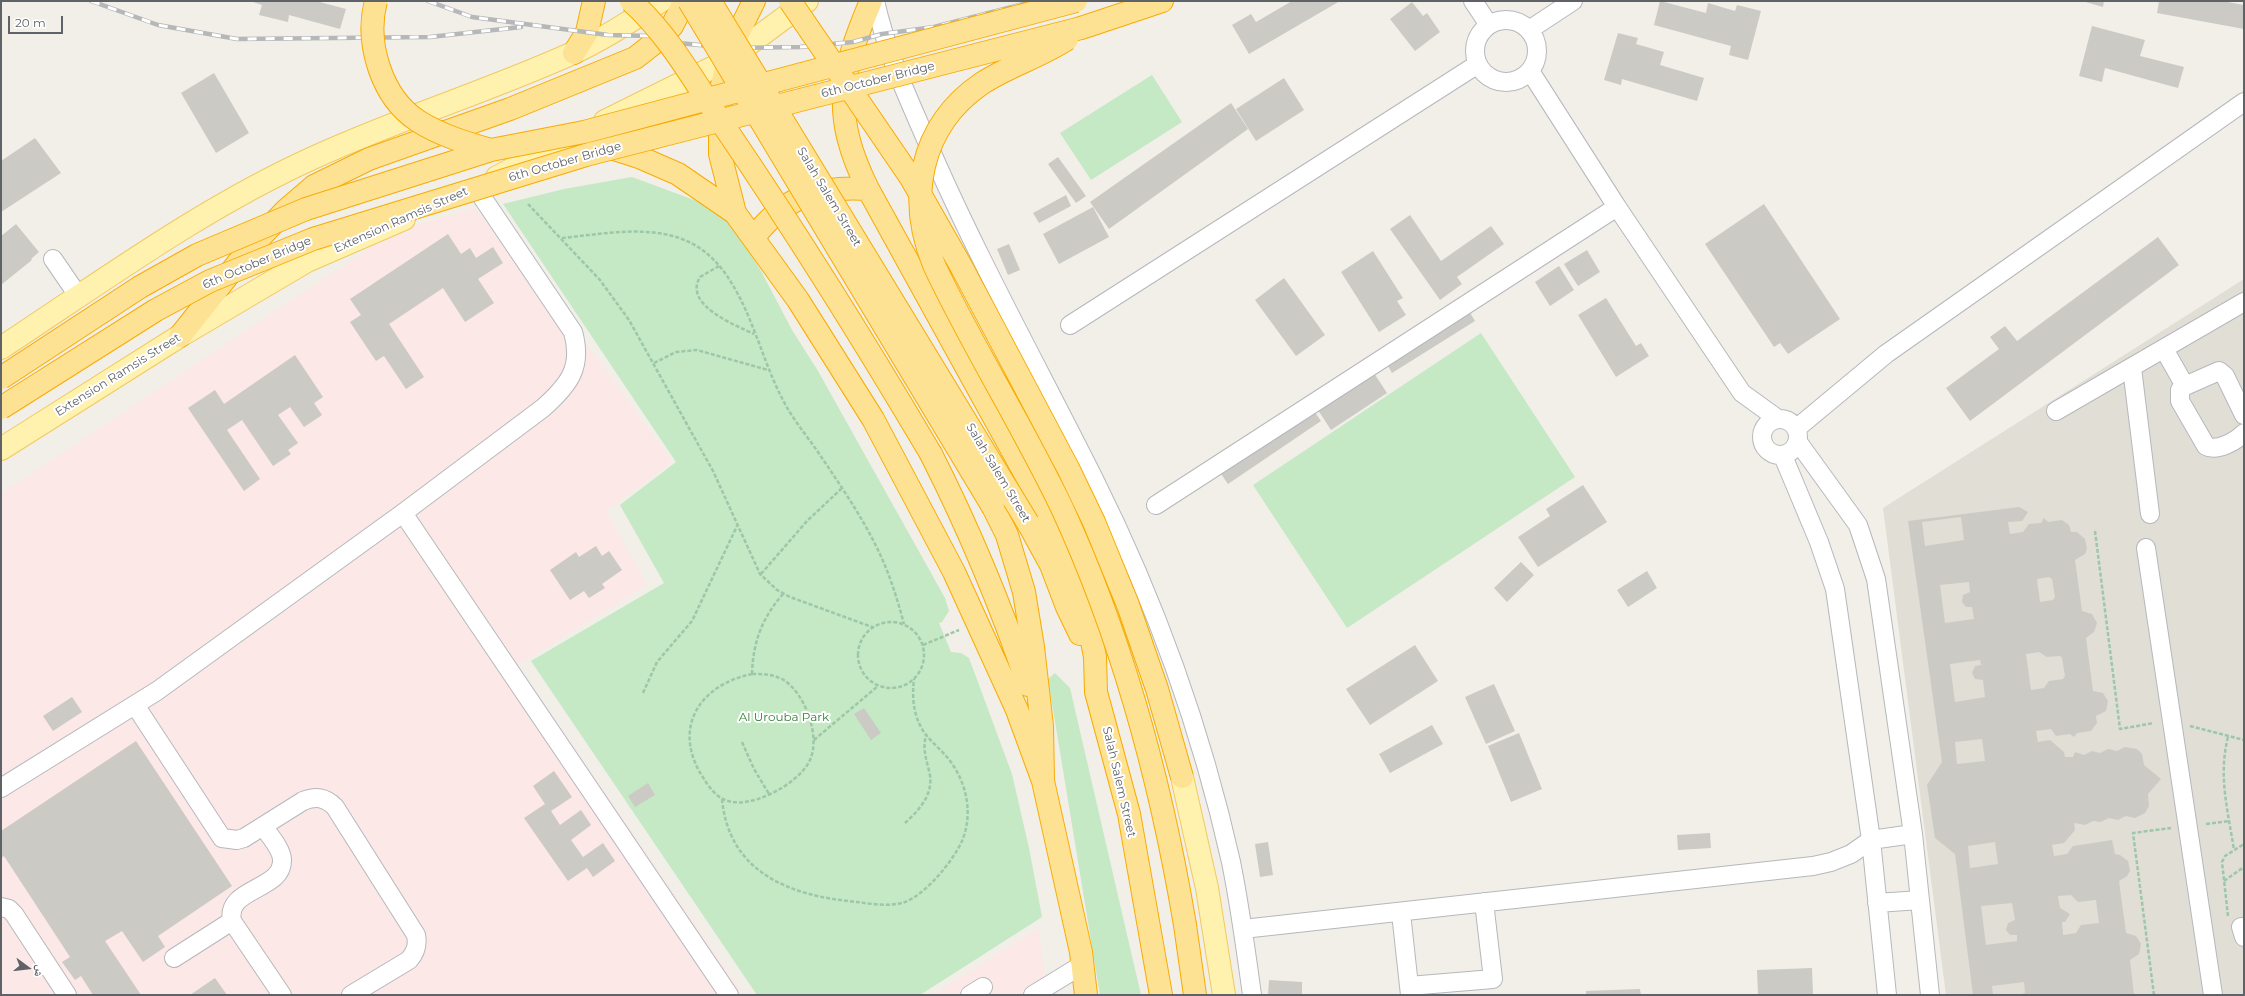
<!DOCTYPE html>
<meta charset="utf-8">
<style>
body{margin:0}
#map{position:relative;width:2245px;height:996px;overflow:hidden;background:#f1efe8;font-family:Montserrat,"Noto Naskh Arabic",sans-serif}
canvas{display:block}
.frame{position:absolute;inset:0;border:2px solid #5f6368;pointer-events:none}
.north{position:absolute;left:8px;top:948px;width:40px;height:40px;-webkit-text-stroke:3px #fff;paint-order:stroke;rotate:105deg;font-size:11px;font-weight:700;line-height:16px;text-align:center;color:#5f6368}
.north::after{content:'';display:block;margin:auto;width:14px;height:18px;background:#5f6368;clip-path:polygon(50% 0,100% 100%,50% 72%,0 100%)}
.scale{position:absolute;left:8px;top:16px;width:55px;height:18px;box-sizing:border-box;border:2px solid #5f6368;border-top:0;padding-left:5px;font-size:12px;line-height:14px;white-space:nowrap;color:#5f6368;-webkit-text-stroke:3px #fff;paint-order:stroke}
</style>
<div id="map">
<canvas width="2245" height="996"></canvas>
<div class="frame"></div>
<div class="north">ش</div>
<div class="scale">20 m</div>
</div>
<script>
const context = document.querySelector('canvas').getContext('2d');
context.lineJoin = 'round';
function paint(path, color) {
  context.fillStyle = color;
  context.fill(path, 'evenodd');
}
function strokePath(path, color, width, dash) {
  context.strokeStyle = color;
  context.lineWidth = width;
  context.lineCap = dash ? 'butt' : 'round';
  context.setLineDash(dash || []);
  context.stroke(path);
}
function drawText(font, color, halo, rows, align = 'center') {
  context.font = font + ' Montserrat,sans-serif';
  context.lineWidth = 4;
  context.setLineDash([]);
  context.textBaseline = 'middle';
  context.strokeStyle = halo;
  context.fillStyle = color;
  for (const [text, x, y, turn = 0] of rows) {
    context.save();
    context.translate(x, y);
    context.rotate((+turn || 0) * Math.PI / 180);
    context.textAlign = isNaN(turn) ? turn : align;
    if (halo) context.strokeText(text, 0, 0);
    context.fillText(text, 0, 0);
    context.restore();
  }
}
paint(new Path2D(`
 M 2244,279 L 2244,995 L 1946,995 L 1883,508 Z`), '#e1ded6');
paint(new Path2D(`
 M 475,208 L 479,214 L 499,213 L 589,347 L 672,462 L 606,511 L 647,585 L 518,665 L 744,995 L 1,995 L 1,494 L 395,231 Z
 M 1039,928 L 1046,995 L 933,995 Z`), '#fce8e6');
paint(new Path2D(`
 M 1152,75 L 1182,122 L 1091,180 L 1060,133 Z
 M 632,177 L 705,204 L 720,214 L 733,226 L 761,271 L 792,330 L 818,371 L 945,598 L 949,611 L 942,622 L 939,623 L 951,652 L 961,653 L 969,658 L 1012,774 L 1029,848 L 1042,917 L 920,995 L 757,995 L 531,661 L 664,583 L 620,505 L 676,462 L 503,204 L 564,189 Z
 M 1481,333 L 1575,477 L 1347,628 L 1253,485 Z
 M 1055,673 L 1070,688 L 1141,995 L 1100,995 L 1048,679 Z`), '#c5e8c5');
paint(new Path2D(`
 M 250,1 L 316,1 L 346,9 L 340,29 L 289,15 L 288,22 L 259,15 L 262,5 Z
 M 1292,1 L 1340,1 L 1249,54 L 1232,25 L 1251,14 L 1256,22 Z
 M 1660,1 L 1706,13 L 1708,3 L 1735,11 L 1737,5 L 1761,11 L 1748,60 L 1729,55 L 1731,46 L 1654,25 Z
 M 2082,1 L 2104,1 L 2103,7 Z
 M 2159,1 L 2222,1 L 2244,5 L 2244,29 L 2157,13 Z
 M 1412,2 L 1423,16 L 1427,13 L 1440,32 L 1415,51 L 1390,19 Z
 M 2092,26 L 2145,40 L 2140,56 L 2184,67 L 2178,88 L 2105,68 L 2102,82 L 2079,76 Z
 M 1618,33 L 1638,38 L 1636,44 L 1664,52 L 1660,65 L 1704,78 L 1697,101 L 1622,79 L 1621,85 L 1604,80 Z
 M 214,73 L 249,133 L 216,153 L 181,93 Z
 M 1284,78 L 1304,110 L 1256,141 L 1236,109 Z
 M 1231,103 L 1248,129 L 1109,229 L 1090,202 Z
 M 35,138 L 61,173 L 1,212 L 1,161 Z
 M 1058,157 L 1086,196 L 1076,203 L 1048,164 Z
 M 1066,195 L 1071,206 L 1039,223 L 1033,213 Z
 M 1764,204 L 1840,319 L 1788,354 L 1780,343 L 1774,347 L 1705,244 Z
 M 1093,207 L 1109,237 L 1059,264 L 1043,234 Z
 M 1410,215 L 1441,261 L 1491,226 L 1504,244 L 1457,277 L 1462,284 L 1440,300 L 1390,229 Z
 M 16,224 L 39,252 L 31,259 L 32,260 L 1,285 L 1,236 Z
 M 448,234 L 461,254 L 470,248 L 476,258 L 493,247 L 503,263 L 478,279 L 494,303 L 465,322 L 443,288 L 389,324 L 424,377 L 406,389 L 384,356 L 376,361 L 350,322 L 361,315 L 350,299 Z
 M 2158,237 L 2179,265 L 1970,421 L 1946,388 L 1999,349 L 1990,337 L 2005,326 L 2017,341 Z
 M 1009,244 L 1020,270 L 1008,275 L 997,249 Z
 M 1587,250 L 1600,272 L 1578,286 L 1564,264 Z
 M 1373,251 L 1403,298 L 1397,301 L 1406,315 L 1379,332 L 1341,272 Z
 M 1559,266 L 1574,290 L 1550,306 L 1535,282 Z
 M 1284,278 L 1325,335 L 1296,356 L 1255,300 Z
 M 1606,298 L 1636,346 L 1641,343 L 1649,356 L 1616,377 L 1578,315 Z
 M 1467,308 L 1475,321 L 1392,373 L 1384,359 Z
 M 295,355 L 323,397 L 314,403 L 322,415 L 304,427 L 290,407 L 278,415 L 298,443 L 288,450 L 291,454 L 273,466 L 242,420 L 227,430 L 260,479 L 244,491 L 188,408 L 215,390 L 224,404 Z
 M 1372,370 L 1387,393 L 1331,430 L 1316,407 Z
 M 1312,408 L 1321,421 L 1228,484 L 1219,471 Z
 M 1583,485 L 1607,522 L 1538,567 L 1518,537 L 1550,516 L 1546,509 Z
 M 2019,507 L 2028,512 L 2022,521 L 2008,522 L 2010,534 L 2023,532 L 2029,524 L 2041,523 L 2044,518 L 2048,522 L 2062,520 L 2069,525 L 2071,532 L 2077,532 L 2085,539 L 2087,549 L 2085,554 L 2075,560 L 2082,611 L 2092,614 L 2097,623 L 2094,632 L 2086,638 L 2093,691 L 2103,693 L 2108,701 L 2106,711 L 2096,716 L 2097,723 L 2091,731 L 2077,733 L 2074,737 L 2070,734 L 2056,736 L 2051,729 L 2036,731 L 2038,742 L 2050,740 L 2064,752 L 2065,757 L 2073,757 L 2075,752 L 2084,755 L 2092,751 L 2100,753 L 2108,749 L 2117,751 L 2125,747 L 2137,749 L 2142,754 L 2144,765 L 2161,779 L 2148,794 L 2149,806 L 2145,813 L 2135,818 L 2126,816 L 2118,820 L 2109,818 L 2101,822 L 2093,821 L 2085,825 L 2074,823 L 2075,830 L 2064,843 L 2052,845 L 2054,856 L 2067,854 L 2073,846 L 2112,840 L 2115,854 L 2120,855 L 2128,861 L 2130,871 L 2127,876 L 2119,881 L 2126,933 L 2136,936 L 2141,944 L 2139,954 L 2130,960 L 2134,995 L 2018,995 L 2025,993 L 2024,982 L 1992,986 L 1993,995 L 1973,995 L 1955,854 L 1935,838 L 1927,785 L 1942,762 L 1908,521 ZM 1961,517 L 1964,540 L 1925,546 L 1922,522 ZM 2049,577 L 2052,579 L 2055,597 L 2053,600 L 2040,602 L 2037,579 ZM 1969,582 L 1970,592 L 1963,595 L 1962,602 L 1966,607 L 1972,607 L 1974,619 L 1945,623 L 1940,585 ZM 2039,652 L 2047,657 L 2060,656 L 2062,658 L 2065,676 L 2063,679 L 2049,681 L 2044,688 L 2031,690 L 2026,654 ZM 1980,660 L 1981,665 L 1975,666 L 1972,673 L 1975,679 L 1983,680 L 1985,697 L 1955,702 L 1950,664 ZM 1982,739 L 1985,761 L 1957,764 L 1955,742 ZM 1995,842 L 1998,864 L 1970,868 L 1968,846 ZM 2071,895 L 2078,902 L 2096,900 L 2099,923 L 2081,925 L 2076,933 L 2063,935 L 2062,922 L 2065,922 L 2070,914 L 2060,908 L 2058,896 ZM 2012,903 L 2015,920 L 2008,923 L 2006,930 L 2010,935 L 2017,935 L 2017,941 L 1986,945 L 1981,906 Z
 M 596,546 L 602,556 L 609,551 L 622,570 L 602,584 L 605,588 L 589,598 L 584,591 L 570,600 L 550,570 L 576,552 L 579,557 Z
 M 1521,562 L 1534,575 L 1507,602 L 1494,588 Z
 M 1647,571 L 1657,588 L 1628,607 L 1617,590 Z
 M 1415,645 L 1438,681 L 1370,725 L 1346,689 Z
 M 1494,684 L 1515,731 L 1486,744 L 1465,697 Z
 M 72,697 L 82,712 L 53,731 L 43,716 Z
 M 864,708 L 881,733 L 871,740 L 854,714 Z
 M 1432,725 L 1443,744 L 1390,773 L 1379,754 Z
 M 1519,733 L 1542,789 L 1511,802 L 1488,746 Z
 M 136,741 L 232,886 L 158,936 L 165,947 L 143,962 L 122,931 L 105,941 L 141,995 L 93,995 L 81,976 L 75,980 L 62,962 L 70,957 L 4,856 L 1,858 L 1,831 Z
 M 554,771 L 572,797 L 551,811 L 560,825 L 581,810 L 591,825 L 571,840 L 583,857 L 603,843 L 615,861 L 593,877 L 587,868 L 568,881 L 524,818 L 545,804 L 533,786 Z
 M 648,783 L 655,795 L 635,807 L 628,796 Z
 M 1710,833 L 1711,848 L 1678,850 L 1677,835 Z
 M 1268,842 L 1273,875 L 1260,877 L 1255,844 Z
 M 1812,968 L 1813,995 L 1758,995 L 1757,970 Z
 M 215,978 L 227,995 L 190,995 Z
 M 1269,980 L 1302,982 L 1302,995 L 1268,995 Z
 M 1640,989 L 1641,995 L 1586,995 L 1586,991 Z`), '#cccac5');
const minor = new Path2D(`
 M 875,1 C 886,50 905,91 925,137 C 975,254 1037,365 1094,479 C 1155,601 1201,728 1231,862 C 1240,906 1246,951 1252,995
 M 1473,1 L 1489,25
 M1475 51a31 31 0 1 1 62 0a31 31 0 1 1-62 0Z
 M 1529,30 L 1573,1
 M 1530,71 L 1617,207 L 1742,393 L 1778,419
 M 53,259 L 79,297
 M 1070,325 L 1478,64
 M 2164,349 L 2185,386
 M 2132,368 L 2150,514
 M 2056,411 L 2244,302
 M 2244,415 L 2225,376 L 2219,371 L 2185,386 L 2180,390 L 2180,401 L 2206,446 C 2217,452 2236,441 2244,433
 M1762 437a18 18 0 1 1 36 0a18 18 0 1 1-36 0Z
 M 1797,428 L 1886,354 L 2244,102
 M 1798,442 L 1858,525 L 1876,579 L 1913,834 L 1930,995
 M 1783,456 L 1819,542 L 1835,589 L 1871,840 L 1887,995
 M 1156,505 L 1617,207
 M 403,513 L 729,995
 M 2146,548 L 2213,995
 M 135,705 L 222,838 L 237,840 L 244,838 L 303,801 C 316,796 325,797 335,807 L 416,935 C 418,945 416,952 409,960 L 351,995
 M 1,788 L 157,691 L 403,513 L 543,408 C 569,385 583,367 573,332 L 476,188
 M 263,826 C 269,835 282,849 282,860 C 283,891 225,887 232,921 L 282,995
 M 1877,903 L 1920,900
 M 1,907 L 9,909 L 14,914 L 67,995
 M 1401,913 L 1410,995
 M 2241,927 L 2244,937
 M 1243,929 L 1813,866 L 1831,862 L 1851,854 L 1871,840 L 1913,834
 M 174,958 L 232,921
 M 1409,986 L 1493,979 L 1484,902
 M 970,995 L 983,987
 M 1033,995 L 1082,965`);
const major = new Path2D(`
 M 605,121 L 726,61 L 807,1
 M 497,177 L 573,137
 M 1,348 C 103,281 204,207 315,157 C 400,118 489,91 573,53 C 604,39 633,20 661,1
 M 1,449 L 180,336 L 307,261 L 404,219
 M 1182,777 L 1207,888 L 1224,995`);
const highway = new Path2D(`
 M 754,1 L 731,48 L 720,93 L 720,154 L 735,213 L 798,300 L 873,419 L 954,572 L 1017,710 L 1043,781
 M 871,1 C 840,74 831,115 868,189 L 1050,519 L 1067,558 L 1090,631 L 1095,657 L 1096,692 L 1129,814 L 1161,995
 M 1081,28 L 1162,1
 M 574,53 L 587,32 L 594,1
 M 574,136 L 639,157 L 678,174 L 735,213
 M 754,237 C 786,196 817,186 868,189
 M 180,336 L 249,249 L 286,210 L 314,186 L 369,159 L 510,109 L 635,58 L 653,44 L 672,26 L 685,1
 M 931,454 C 969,529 1001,606 1028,685
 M 993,507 L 1007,535 L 1024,592 L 1033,647 L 1042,726 L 1043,781 L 1081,952 L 1086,995
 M 1028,523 L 1051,565 L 1067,607 L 1080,634
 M 1185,925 L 1195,995`);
strokePath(minor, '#b5b8bc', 20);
strokePath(major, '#f2c960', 24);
strokePath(highway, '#f9ab00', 24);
strokePath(new Path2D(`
 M 528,204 L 600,280 L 629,320 L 713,471 L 760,574 L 777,590 L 790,597 L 872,627
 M 562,238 C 605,234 659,222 698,247 C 746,278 757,352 783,400 C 793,420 808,437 820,455 C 840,485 861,515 877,548 C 889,572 897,598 904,624
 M 719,266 L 700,277 C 683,305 735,325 754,334
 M 654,363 L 676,352 L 697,350 L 768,370
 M 2095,531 L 2120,729 L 2154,723
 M 761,574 L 807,521 L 841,489
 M858 655a33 33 0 1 1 66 0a33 33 0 1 1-66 0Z
 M 923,645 L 959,630
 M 752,674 C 763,674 772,674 782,679 C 805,692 822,738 809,762 C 797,785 747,812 723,799 C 716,796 708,786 704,779 C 671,730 698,685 752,674 Z
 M 752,674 C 753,642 762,618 783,594
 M 643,693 L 657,662 L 692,621 L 737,526
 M 2190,726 L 2244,740
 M 2228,737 C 2218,776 2228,811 2234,850
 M 814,740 L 878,686
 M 742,742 L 754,769 L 769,794
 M 722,799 C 729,873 790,896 857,902 C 872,904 890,907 905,902 C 926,894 953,861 962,841 C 974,812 966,779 946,756 C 938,747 928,739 922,729 C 913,713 912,697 914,679
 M 905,823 C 918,811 933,796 930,775 C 927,761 922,750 926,735
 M 2206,824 L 2230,821
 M 2224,881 L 2244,867
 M 2228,916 L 2222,862 L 2225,856 L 2244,844
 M 2154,995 L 2133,833 L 2171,828`), '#9cc7a9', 2.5, [4, 2]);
strokePath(minor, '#fff', 18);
strokePath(major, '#fff2af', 22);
strokePath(highway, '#fde293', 22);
const rail = new Path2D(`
 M 91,1 L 158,25 L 237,39 L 430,37 L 521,27
 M 428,1 L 472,17 L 608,35 L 650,36 L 657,41 L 731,48 L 800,47 L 853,42 L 882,34 L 934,27 L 1035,1`);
strokePath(rail, '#b6b7b8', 4.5);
strokePath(rail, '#fff', 3, [9]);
const highwayBridge = new Path2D(`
 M 376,1 C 365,42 381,97 418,121 C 440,135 466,143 491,150
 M 631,1 C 670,36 697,86 726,129 C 798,235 866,344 931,454
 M 689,1 L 993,507
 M 710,1 L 1028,523
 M 790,1 L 911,178 L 961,266 L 1068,468 L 1094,522 L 1128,605 L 1157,689 L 1182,777
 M 1067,39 C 1040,57 1008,66 981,84 C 919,127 907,199 934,265 C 973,348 1023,426 1062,508 C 1123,640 1161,782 1185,925
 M 1,378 L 140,287 L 197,255 L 306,209 L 491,150 L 584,132 L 1076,1
 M 1,408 L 156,310 L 210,281 L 313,239 L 586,155 L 1081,28`);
strokePath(highwayBridge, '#f9ab00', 24, []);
strokePath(highwayBridge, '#fde293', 22);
drawText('12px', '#5f6368', '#fff', [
 ["6th October Bridge",878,80,-14],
 ["6th October Bridge",565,162,-16],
 ["Salah Salem Street",829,197,59],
 ["Extension Ramsis Street",401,220,-24],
 ["6th October Bridge",257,263,-23],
 ["Extension Ramsis Street",118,375,-32],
 ["Salah Salem Street",998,473,59],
 ["Salah Salem Street",1119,782,77]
]);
drawText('12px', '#348238', '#fff', [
 ["Al Urouba Park",784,717]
]);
</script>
